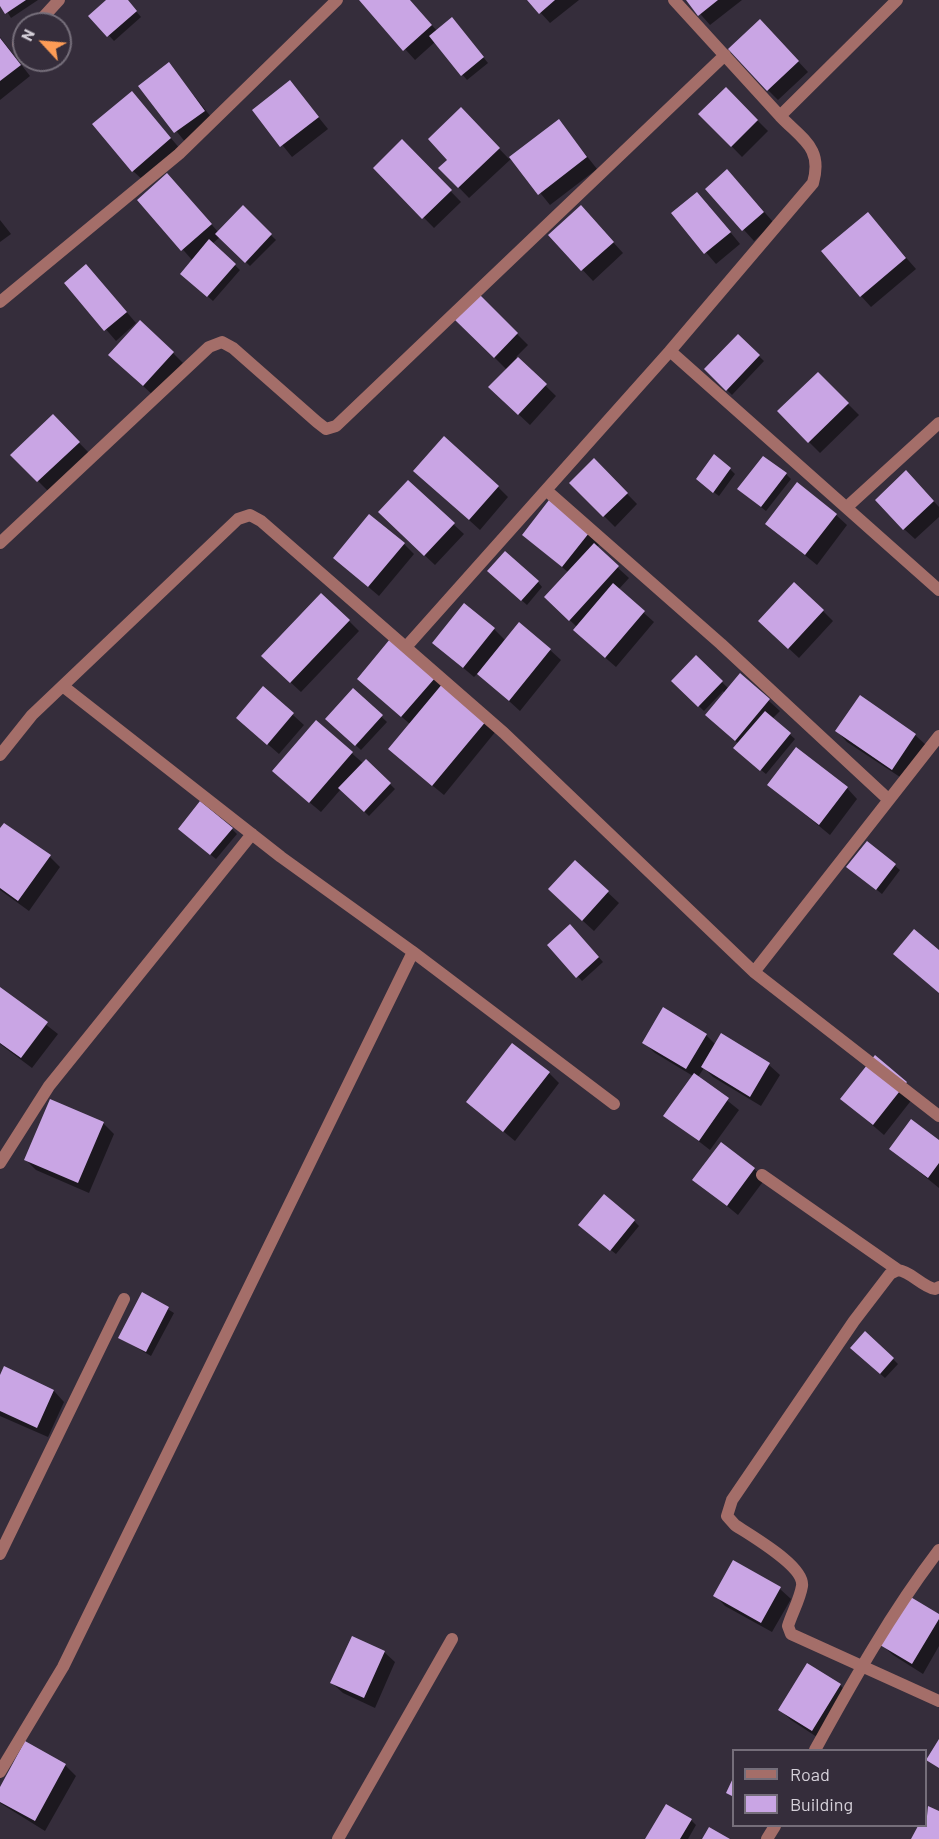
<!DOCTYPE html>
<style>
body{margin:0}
#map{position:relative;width:939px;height:1839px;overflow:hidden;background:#352d3b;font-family:Barlow,sans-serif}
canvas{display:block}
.legend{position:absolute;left:732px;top:1749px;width:195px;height:78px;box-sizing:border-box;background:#352d3b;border:2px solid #756e7a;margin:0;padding:8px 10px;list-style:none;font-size:18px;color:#d5d0d9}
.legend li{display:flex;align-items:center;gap:12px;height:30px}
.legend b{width:30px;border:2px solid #756e7a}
.north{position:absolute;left:12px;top:12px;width:60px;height:60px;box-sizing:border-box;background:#352d3b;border:2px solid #756e7a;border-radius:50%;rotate:296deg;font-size:16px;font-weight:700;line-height:24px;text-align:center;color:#d5d0d9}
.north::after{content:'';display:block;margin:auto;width:21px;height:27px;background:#fd9c56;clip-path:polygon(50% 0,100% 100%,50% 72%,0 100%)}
</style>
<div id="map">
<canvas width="939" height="1839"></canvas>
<ul class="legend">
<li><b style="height:8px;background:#a46e69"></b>Road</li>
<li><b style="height:16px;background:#c9a5e4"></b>Building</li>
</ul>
<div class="north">N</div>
</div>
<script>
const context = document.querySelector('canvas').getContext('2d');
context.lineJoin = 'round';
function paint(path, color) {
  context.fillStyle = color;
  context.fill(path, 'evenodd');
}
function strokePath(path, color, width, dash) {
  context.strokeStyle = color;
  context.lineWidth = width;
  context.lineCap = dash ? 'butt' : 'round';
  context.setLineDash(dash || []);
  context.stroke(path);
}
paint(new Path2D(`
 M 0,0 L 38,0 L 11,18 Z
 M 109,0 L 126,0 L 141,17 L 114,41 L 91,16 Z
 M 361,0 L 410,0 L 437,31 L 456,24 L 488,63 L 467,80 L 435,42 L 415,60 Z
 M 529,0 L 579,0 L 550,23 Z
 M 688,0 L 742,0 L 710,25 Z
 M 770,31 L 808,72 L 778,100 L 768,90 Z
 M 0,37 L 30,76 L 0,100 Z
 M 169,64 L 215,122 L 186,143 L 140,86 Z
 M 290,82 L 328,129 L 292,157 L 254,110 Z
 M 726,89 L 768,131 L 742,157 L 700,114 Z
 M 142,104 L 181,150 L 144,181 L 133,171 Z
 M 461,109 L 509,159 L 559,121 L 597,169 L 550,205 L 512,158 L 469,198 L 440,168 L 450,160 Z
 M 402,141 L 461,202 L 434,228 L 375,168 Z
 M 737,181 L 774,223 L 754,241 L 707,189 Z
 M 178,186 L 219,233 L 243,208 L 276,240 L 250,266 L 220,237 L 212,244 L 240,270 L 213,301 L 187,278 L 193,261 L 139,200 Z
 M 708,205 L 740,244 L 716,264 L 673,214 Z
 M 868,214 L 916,269 L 871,307 L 861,296 Z
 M 591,218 L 623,253 L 593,281 L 550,235 Z
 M 0,220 L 11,234 L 0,242 Z
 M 96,276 L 136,323 L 116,341 L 66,283 Z
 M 480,297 L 528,345 L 516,357 L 556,396 L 530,425 L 501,398 L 507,370 L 457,320 Z
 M 738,336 L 764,361 L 732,395 L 706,369 Z
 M 173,353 L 183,363 L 154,396 L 120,365 Z
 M 818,374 L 859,415 L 820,453 L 779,412 Z
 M 53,416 L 89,453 L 49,492 L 12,455 Z
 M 594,460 L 637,504 L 615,527 L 571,483 Z
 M 730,469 L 735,474 L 719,496 L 703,484 Z
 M 786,474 L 791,479 L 766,511 L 744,494 Z
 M 426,481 L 498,487 L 508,497 L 480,530 Z
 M 917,483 L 939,507 L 939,517 L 915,539 L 904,529 Z
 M 836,515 L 847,525 L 817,565 L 767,524 Z
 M 390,523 L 453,524 L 464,534 L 435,565 Z
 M 588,534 L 599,545 L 596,548 L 629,578 L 618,590 L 654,622 L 616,667 L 586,641 L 578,628 L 557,608 L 569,573 L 524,535 Z
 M 404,544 L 414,554 L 379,596 L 346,568 Z
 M 494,576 L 538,582 L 542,587 L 527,605 Z
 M 823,611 L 833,621 L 799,658 L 771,632 Z
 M 349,621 L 359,631 L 301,692 L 274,667 Z
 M 494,629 L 506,641 L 550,650 L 561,660 L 520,711 L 478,673 L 474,677 L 434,643 Z
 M 696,657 L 729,689 L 740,675 L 780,711 L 772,719 L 795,739 L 766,774 L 740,753 L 739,744 L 717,725 L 725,693 L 723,691 L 704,711 L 673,681 Z
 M 434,679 L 496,731 L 444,795 L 400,759 L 410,724 L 370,690 Z
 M 263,688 L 304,725 L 279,754 L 238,718 Z
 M 353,690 L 387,722 L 361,750 L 327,719 Z
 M 316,722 L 364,764 L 366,761 L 395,789 L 369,816 L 341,789 L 321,812 L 284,781 Z
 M 837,731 L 915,735 L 926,745 L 903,779 L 847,742 Z
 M 769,785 L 847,788 L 857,799 L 830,835 Z
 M 232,829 L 237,834 L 216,859 L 185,834 Z
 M 0,830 L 50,857 L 60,867 L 29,911 L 0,890 Z
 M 867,843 L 900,870 L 882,894 L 853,871 Z
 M 575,862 L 619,903 L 594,931 L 560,900 Z
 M 575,931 L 603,962 L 582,981 L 549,945 Z
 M 0,989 L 58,1034 L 32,1068 L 0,1044 Z
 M 664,1009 L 706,1035 L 716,1045 L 722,1035 L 769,1065 L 780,1075 L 761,1106 L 713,1077 L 704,1068 L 698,1077 L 739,1110 L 710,1150 L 665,1115 L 693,1076 L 655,1053 L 644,1043 Z
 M 875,1057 L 917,1093 L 884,1135 L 842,1099 Z
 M 549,1073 L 559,1083 L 515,1141 L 468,1102 Z
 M 103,1123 L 114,1134 L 89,1193 L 36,1170 L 26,1160 Z
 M 939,1142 L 939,1188 L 891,1149 Z
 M 754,1169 L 765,1179 L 738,1215 L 694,1179 Z
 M 634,1221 L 639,1226 L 616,1254 L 585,1230 Z
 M 143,1294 L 174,1313 L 151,1356 L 120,1338 Z
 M 857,1353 L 893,1359 L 898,1364 L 885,1378 Z
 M 5,1368 L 54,1391 L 64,1402 L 48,1437 L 0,1416 L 0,1379 Z
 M 733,1562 L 780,1589 L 791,1599 L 772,1632 L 725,1606 L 715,1595 Z
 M 939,1616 L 939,1646 L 923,1674 L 893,1655 L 882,1645 Z
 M 384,1652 L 395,1662 L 375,1708 L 343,1693 L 332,1683 Z
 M 840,1685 L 850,1696 L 823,1741 L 791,1720 L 780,1710 Z
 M 65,1765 L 76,1776 L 45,1831 L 0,1803 L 0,1790 Z
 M 928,1808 L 939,1813 L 939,1839 L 912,1839 L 919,1826 L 926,1826 Z
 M 691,1820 L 696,1825 L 688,1839 L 647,1839 Z`), '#0007');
paint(new Path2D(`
 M 0,0 L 26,0 L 5,14 L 0,6 Z
 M 106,0 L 128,0 L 137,11 L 107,37 L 88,16 Z
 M 359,0 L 410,0 L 432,25 L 403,51 Z
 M 527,0 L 555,0 L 539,14 Z
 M 686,0 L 718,0 L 698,16 Z
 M 452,17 L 484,57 L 461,76 L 429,36 Z
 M 760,19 L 799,61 L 767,91 L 728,49 Z
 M 0,38 L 21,65 L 0,81 Z
 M 169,62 L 205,111 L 174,133 L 138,86 Z
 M 290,80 L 319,117 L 280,147 L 252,110 Z
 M 726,87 L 758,120 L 731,147 L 698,114 Z
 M 132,91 L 171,138 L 132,172 L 92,124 Z
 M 461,107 L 500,148 L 458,188 L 438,168 L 447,160 L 428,139 Z
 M 559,119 L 587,157 L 538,195 L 509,157 Z
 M 402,139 L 452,190 L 422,219 L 373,168 Z
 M 727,169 L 764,212 L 742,231 L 705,189 Z
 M 167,173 L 212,224 L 181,251 L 137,200 Z
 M 697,192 L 731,232 L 704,254 L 671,213 Z
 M 243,205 L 272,234 L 245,263 L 215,234 Z
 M 581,205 L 614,242 L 581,271 L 548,235 Z
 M 868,212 L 906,258 L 860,297 L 821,251 Z
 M 209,239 L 236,264 L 207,297 L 180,274 Z
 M 86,264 L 127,312 L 104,331 L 64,283 Z
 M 480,295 L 518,333 L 494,358 L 455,320 Z
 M 140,320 L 174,352 L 143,386 L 108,355 Z
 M 738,334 L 760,355 L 726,391 L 704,369 Z
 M 518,357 L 547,384 L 518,415 L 488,387 Z
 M 818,372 L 849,403 L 808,443 L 777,411 Z
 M 53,414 L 80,442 L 37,482 L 10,455 Z
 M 444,436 L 499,486 L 469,520 L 413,471 Z
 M 714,454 L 731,468 L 713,493 L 696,479 Z
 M 763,456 L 787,473 L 761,507 L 737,489 Z
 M 594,458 L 628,493 L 603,517 L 569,483 Z
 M 906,470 L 934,501 L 903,530 L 875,500 Z
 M 408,480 L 455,523 L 424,556 L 378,512 Z
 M 797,482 L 837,514 L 805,555 L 765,524 Z
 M 549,500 L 589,533 L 562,567 L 522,535 Z
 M 369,514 L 405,543 L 368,587 L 333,558 Z
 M 594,543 L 619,566 L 569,621 L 544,597 Z
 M 505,551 L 539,581 L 521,601 L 487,571 Z
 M 794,582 L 824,610 L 788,649 L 758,621 Z
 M 613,583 L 645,611 L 605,658 L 573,630 Z
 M 321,593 L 350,620 L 290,683 L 261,656 Z
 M 464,603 L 495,628 L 463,668 L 432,643 Z
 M 519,622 L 551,649 L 509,701 L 477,674 Z
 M 390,639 L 435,678 L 401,717 L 357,679 Z
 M 696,655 L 723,681 L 698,707 L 671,681 Z
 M 740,673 L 770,699 L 735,741 L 705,715 Z
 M 443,683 L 487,720 L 432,786 L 388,749 Z
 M 263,686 L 294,713 L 267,745 L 236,718 Z
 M 353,688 L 383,715 L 355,746 L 325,719 Z
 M 860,695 L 916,734 L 892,770 L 835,731 Z
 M 765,711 L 791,733 L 760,771 L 733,748 Z
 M 316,720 L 353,752 L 309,803 L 272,771 Z
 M 796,747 L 848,787 L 819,825 L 767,785 Z
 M 366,759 L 391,783 L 364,812 L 338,788 Z
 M 200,801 L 233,828 L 210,855 L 178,829 Z
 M 4,823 L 51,855 L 18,901 L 0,888 L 0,828 Z
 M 867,841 L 896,864 L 876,890 L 846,867 Z
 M 575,860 L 609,891 L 582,921 L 548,889 Z
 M 570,924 L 599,957 L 576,978 L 547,945 Z
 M 914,929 L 939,950 L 939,993 L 893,954 Z
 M 0,987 L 48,1022 L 21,1058 L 0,1043 Z
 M 663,1007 L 707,1034 L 686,1069 L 642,1043 Z
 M 721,1033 L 770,1063 L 750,1097 L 701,1067 Z
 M 512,1043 L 550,1072 L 503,1132 L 466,1102 Z
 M 875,1055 L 907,1082 L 873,1125 L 840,1099 Z
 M 694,1073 L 729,1098 L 699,1141 L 663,1116 Z
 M 50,1099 L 104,1122 L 78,1183 L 24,1160 Z
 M 911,1119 L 939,1140 L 939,1163 L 928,1178 L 889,1149 Z
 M 721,1142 L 755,1168 L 727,1206 L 692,1180 Z
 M 604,1194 L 635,1220 L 610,1251 L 578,1225 Z
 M 142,1292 L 169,1307 L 146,1352 L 118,1338 Z
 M 865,1331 L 894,1358 L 880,1374 L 850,1348 Z
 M 4,1366 L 54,1390 L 37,1428 L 0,1411 L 0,1375 Z
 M 733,1560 L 781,1587 L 761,1623 L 713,1596 Z
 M 909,1596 L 939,1614 L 939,1619 L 912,1664 L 880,1645 Z
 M 352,1636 L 385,1651 L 364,1698 L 330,1683 Z
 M 807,1663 L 841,1684 L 812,1731 L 778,1710 Z
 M 939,1739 L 939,1768 L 926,1760 Z
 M 25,1741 L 66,1764 L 35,1821 L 0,1802 L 0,1787 Z
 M 734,1776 L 734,1797 L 726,1793 Z
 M 666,1804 L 692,1819 L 680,1839 L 645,1839 Z
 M 928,1806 L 939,1811 L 939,1839 L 911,1839 L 918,1826 L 926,1826 Z
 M 709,1827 L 730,1839 L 702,1839 Z`), '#c9a5e4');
strokePath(new Path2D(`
 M 674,0 L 780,116
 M 897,0 L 780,116 C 803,140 823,148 813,183 L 670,351 L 939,590
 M 37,24 L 59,0
 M 18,44 L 24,38
 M 0,302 L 179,154 L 337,0
 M 546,490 L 721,644 L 889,800
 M 848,506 L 939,423
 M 0,543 L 209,347 L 222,342 L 233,348 L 317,422 L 326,429 L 336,426 L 725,55
 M 406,647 L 670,351
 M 64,687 L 281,857 L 413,952 L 614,1104
 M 939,736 L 754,972 L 939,1116
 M 0,755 L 32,715 L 238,519 L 250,515 L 261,521 L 504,733 L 754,972
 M 0,1163 L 49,1086 L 252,834
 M 762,1175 L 898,1270
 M 939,1287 L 935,1289 C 921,1286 912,1272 898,1270 L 890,1274 L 854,1321 L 732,1500 L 727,1516 L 735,1525 C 751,1536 805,1566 802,1586 C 800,1599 792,1613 788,1626 L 791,1634 L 939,1701
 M 0,1554 L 124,1299
 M 815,1750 C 853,1681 891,1613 939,1550
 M 0,1772 L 63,1667 L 413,952
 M 338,1839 L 452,1639
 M 767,1839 L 775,1826`), '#a46e69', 12);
</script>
